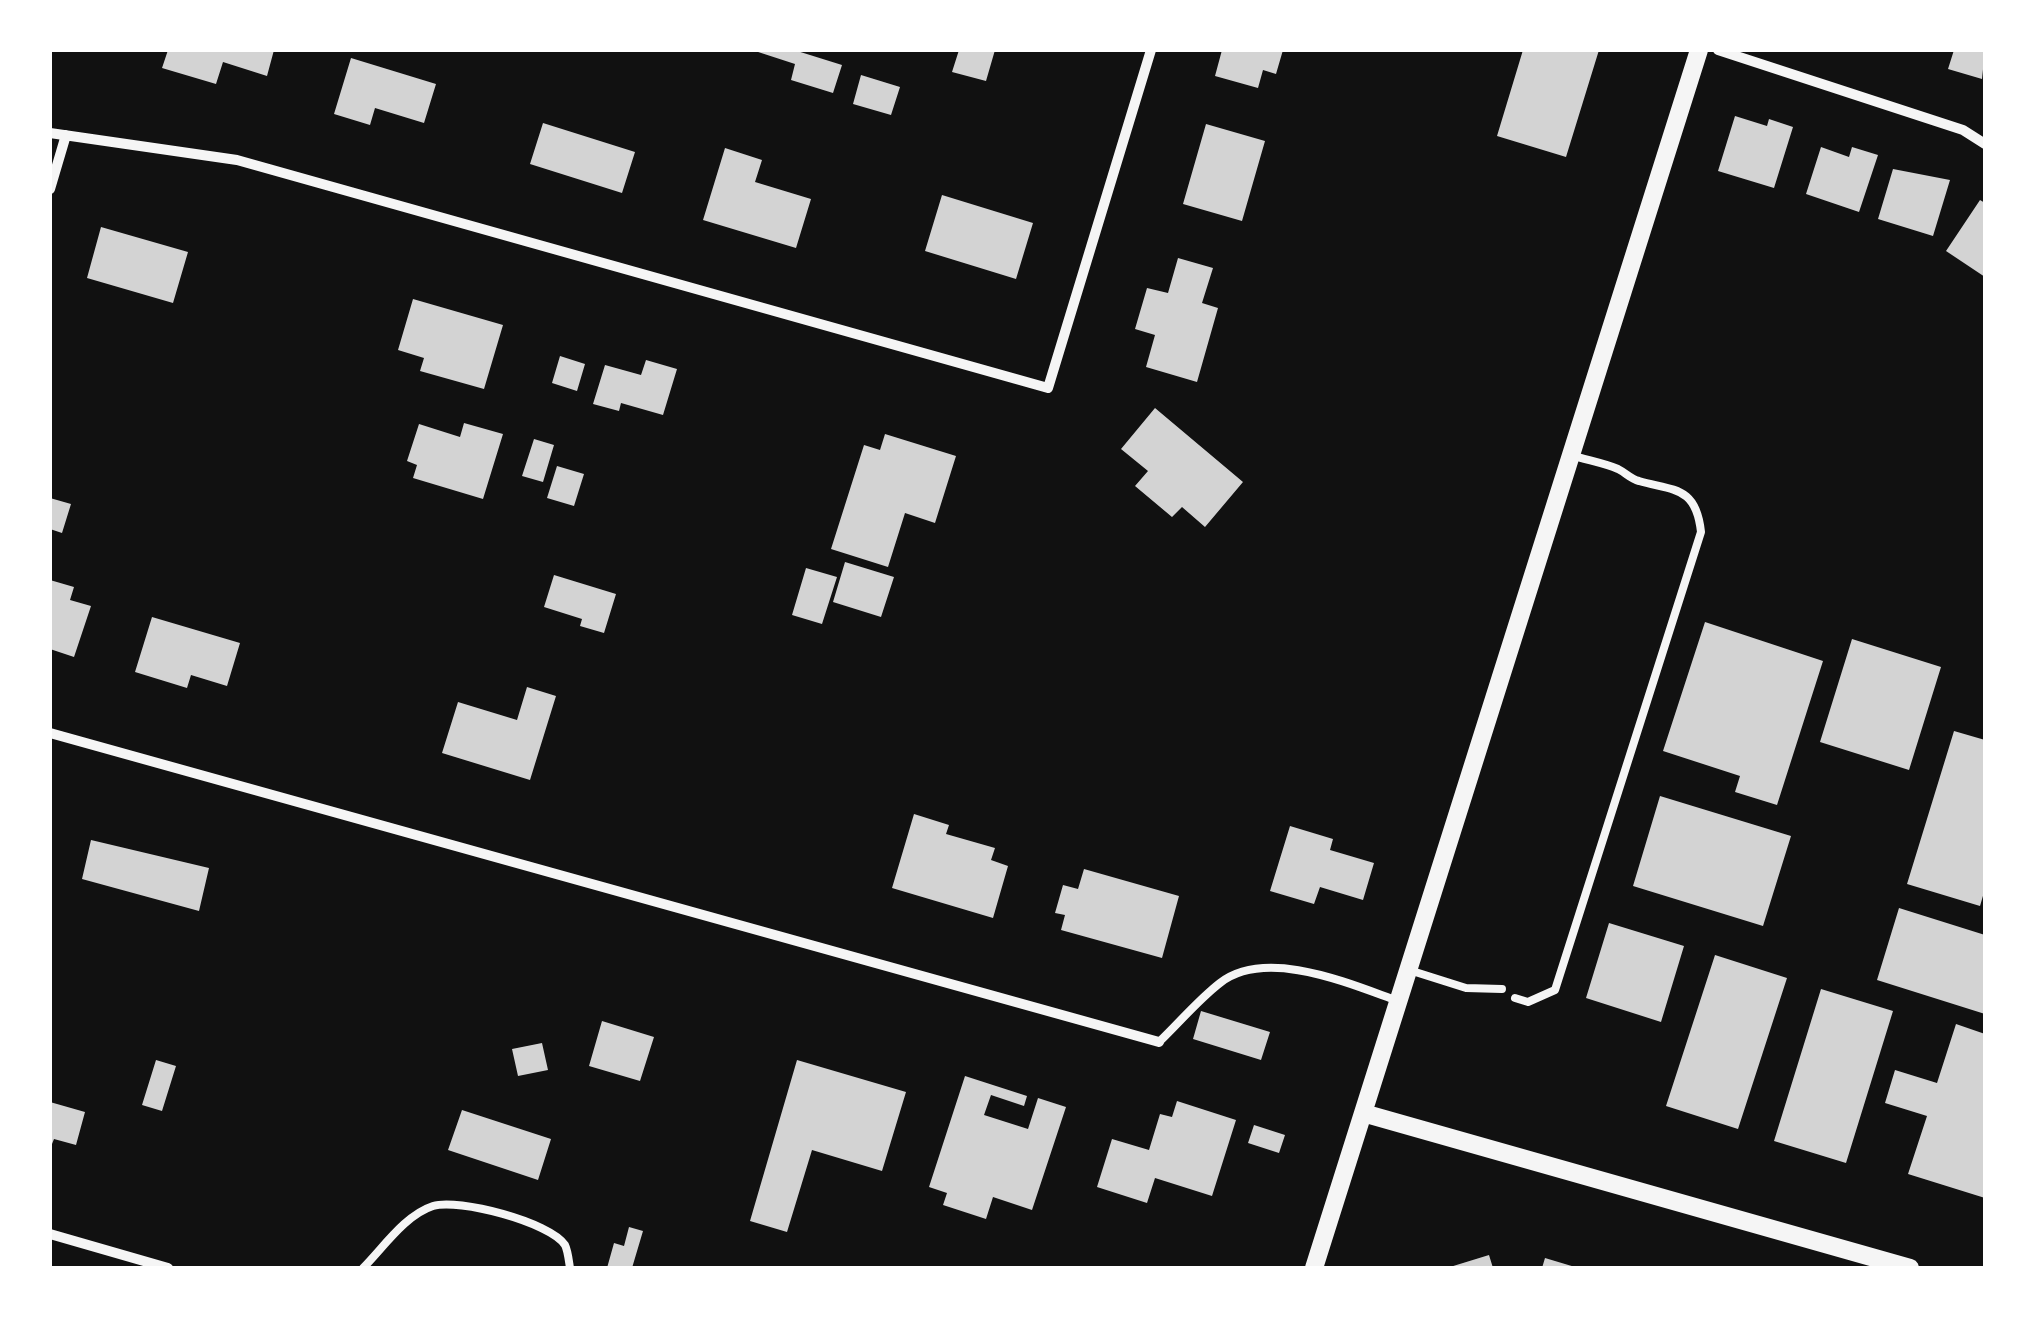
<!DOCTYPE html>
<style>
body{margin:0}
#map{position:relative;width:2035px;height:1318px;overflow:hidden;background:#111;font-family:Bitter,serif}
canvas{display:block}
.frame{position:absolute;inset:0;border:52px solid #fff;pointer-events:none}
</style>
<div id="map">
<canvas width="2035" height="1318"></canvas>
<div class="frame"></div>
</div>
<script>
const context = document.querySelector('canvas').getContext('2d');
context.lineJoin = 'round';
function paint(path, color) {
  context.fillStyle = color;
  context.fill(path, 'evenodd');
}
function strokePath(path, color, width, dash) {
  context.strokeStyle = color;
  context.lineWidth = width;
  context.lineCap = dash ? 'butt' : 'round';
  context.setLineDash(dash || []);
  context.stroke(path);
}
paint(new Path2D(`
 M 168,50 L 274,50 L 267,76 L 223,62 L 216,84 L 162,68 Z
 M 752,50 L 794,50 L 842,65 L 833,93 L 791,80 L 795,64 Z
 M 959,50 L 995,50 L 986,81 L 952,72 Z
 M 1222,50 L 1283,50 L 1276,74 L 1263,70 L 1258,88 L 1215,76 Z
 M 1523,50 L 1599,50 L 1566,157 L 1497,136 Z
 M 1954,50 L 1985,50 L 1982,79 L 1948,69 Z
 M 351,58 L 436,84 L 424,123 L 375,108 L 370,125 L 334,114 Z
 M 861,75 L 900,87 L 891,115 L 853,104 Z
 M 1735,116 L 1767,126 L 1769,119 L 1793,127 L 1774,188 L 1718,171 Z
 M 543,123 L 635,152 L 622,193 L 530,164 Z
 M 1206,124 L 1265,141 L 1242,221 L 1183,204 Z
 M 1821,147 L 1849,157 L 1852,147 L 1878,155 L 1859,212 L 1806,194 Z
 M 725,148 L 762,160 L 755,182 L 811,199 L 796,248 L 703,220 Z
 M 1893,169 L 1950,180 L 1933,236 L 1878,219 Z
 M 942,195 L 1033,223 L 1016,279 L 925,251 Z
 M 1980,200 L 1985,203 L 1985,277 L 1946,251 Z
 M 101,227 L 188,252 L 173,303 L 87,278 Z
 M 1178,258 L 1213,268 L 1202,303 L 1218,308 L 1197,382 L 1146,367 L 1155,335 L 1135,329 L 1147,288 L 1168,293 Z
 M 413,299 L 503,325 L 484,389 L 420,371 L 424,358 L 398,350 Z
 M 560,356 L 585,364 L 577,391 L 552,383 Z
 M 646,360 L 677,369 L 663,415 L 621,403 L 619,411 L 593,404 L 605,365 L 641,375 Z
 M 1155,408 L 1243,482 L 1205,527 L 1182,507 L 1172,517 L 1135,486 L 1148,471 L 1121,449 Z
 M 464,423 L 503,434 L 483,499 L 413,478 L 417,465 L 407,461 L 419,424 L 460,437 Z
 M 885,434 L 956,456 L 935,523 L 905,513 L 888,567 L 831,549 L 864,445 L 880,450 Z
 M 534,439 L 554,445 L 543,482 L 522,476 Z
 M 557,466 L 584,474 L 574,506 L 547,498 Z
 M 50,498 L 71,504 L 62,533 L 50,529 Z
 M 845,562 L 894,577 L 881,617 L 833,602 Z
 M 806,568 L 837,577 L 822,624 L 792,615 Z
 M 554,575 L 616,594 L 604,633 L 580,626 L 582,619 L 544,607 Z
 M 50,580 L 74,587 L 70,600 L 91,606 L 74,657 L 50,649 Z
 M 152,617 L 240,643 L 227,686 L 191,675 L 187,688 L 135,672 Z
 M 1705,622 L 1823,661 L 1777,805 L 1735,792 L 1740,776 L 1663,751 Z
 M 1852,639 L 1941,667 L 1909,770 L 1820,742 Z
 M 527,687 L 556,696 L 530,780 L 442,753 L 458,702 L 517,720 Z
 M 1954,731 L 1985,740 L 1985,889 L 1980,906 L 1907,884 Z
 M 1660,796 L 1791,836 L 1763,926 L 1633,886 Z
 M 914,814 L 949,825 L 946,834 L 995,848 L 991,860 L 1008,866 L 993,918 L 892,888 Z
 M 1290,826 L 1333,839 L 1330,850 L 1374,863 L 1363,900 L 1320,887 L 1314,904 L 1270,891 Z
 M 91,840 L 209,868 L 199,911 L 82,879 Z
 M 1084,869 L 1179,896 L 1162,958 L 1061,930 L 1065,915 L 1055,913 L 1063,885 L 1078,889 Z
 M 1899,908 L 1985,935 L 1985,1014 L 1877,980 Z
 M 1609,923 L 1684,946 L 1661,1022 L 1586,998 Z
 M 1715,955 L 1787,978 L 1738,1129 L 1666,1106 Z
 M 1821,989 L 1893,1011 L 1846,1163 L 1774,1141 Z
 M 1201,1011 L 1270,1032 L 1261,1060 L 1193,1039 Z
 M 602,1021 L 654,1037 L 640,1081 L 589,1066 Z
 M 1956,1024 L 1985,1034 L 1985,1198 L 1908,1174 L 1927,1116 L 1885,1103 L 1895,1070 L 1937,1083 Z
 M 542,1043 L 548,1070 L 518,1076 L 512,1049 Z
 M 156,1060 L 176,1066 L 162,1111 L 142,1105 Z
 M 797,1060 L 906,1092 L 882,1171 L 812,1150 L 787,1232 L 750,1221 Z
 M 965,1076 L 1027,1096 L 1024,1106 L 991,1095 L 984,1115 L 1028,1129 L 1038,1098 L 1066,1107 L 1032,1210 L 993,1197 L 986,1219 L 943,1205 L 947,1193 L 929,1187 Z
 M 1177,1101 L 1236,1120 L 1212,1196 L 1155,1178 L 1147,1203 L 1097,1187 L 1112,1139 L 1149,1150 L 1160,1114 L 1172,1117 Z
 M 50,1102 L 85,1112 L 76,1145 L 54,1139 L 50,1149 Z
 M 462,1110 L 551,1139 L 538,1180 L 448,1150 Z
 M 1254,1125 L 1285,1135 L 1279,1153 L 1248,1143 Z
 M 629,1227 L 643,1231 L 632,1268 L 607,1268 L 614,1243 L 624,1246 Z
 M 1489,1255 L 1493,1268 L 1450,1268 L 1450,1267 Z
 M 1545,1258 L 1575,1267 L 1575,1268 L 1542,1268 Z`), '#d3d3d3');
strokePath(new Path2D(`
 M 1409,970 L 1466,988 L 1502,989
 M 1515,998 L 1528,1002 L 1555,990 L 1701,532 C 1696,486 1674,491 1639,481 C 1631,479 1626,473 1618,469 C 1604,463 1586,460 1571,455
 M 1159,1042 C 1179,1023 1198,1000 1220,983 C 1266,947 1350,984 1398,1001
 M 363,1268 C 383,1248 405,1215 433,1206 C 458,1198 550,1222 565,1245 C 568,1251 569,1262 570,1268`), '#f5f5f5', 8);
strokePath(new Path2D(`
 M 1718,50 L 1963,130 L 1985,144
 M 50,133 L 237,160 L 1048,388 L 1151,50
 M 50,189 L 66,135
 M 50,733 L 1159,1042
 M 50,1234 L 168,1268`), '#f5f5f5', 10);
strokePath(new Path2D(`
 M 1363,1113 L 1910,1268
 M 1314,1268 L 1699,50`), '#f5f5f5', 18);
</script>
